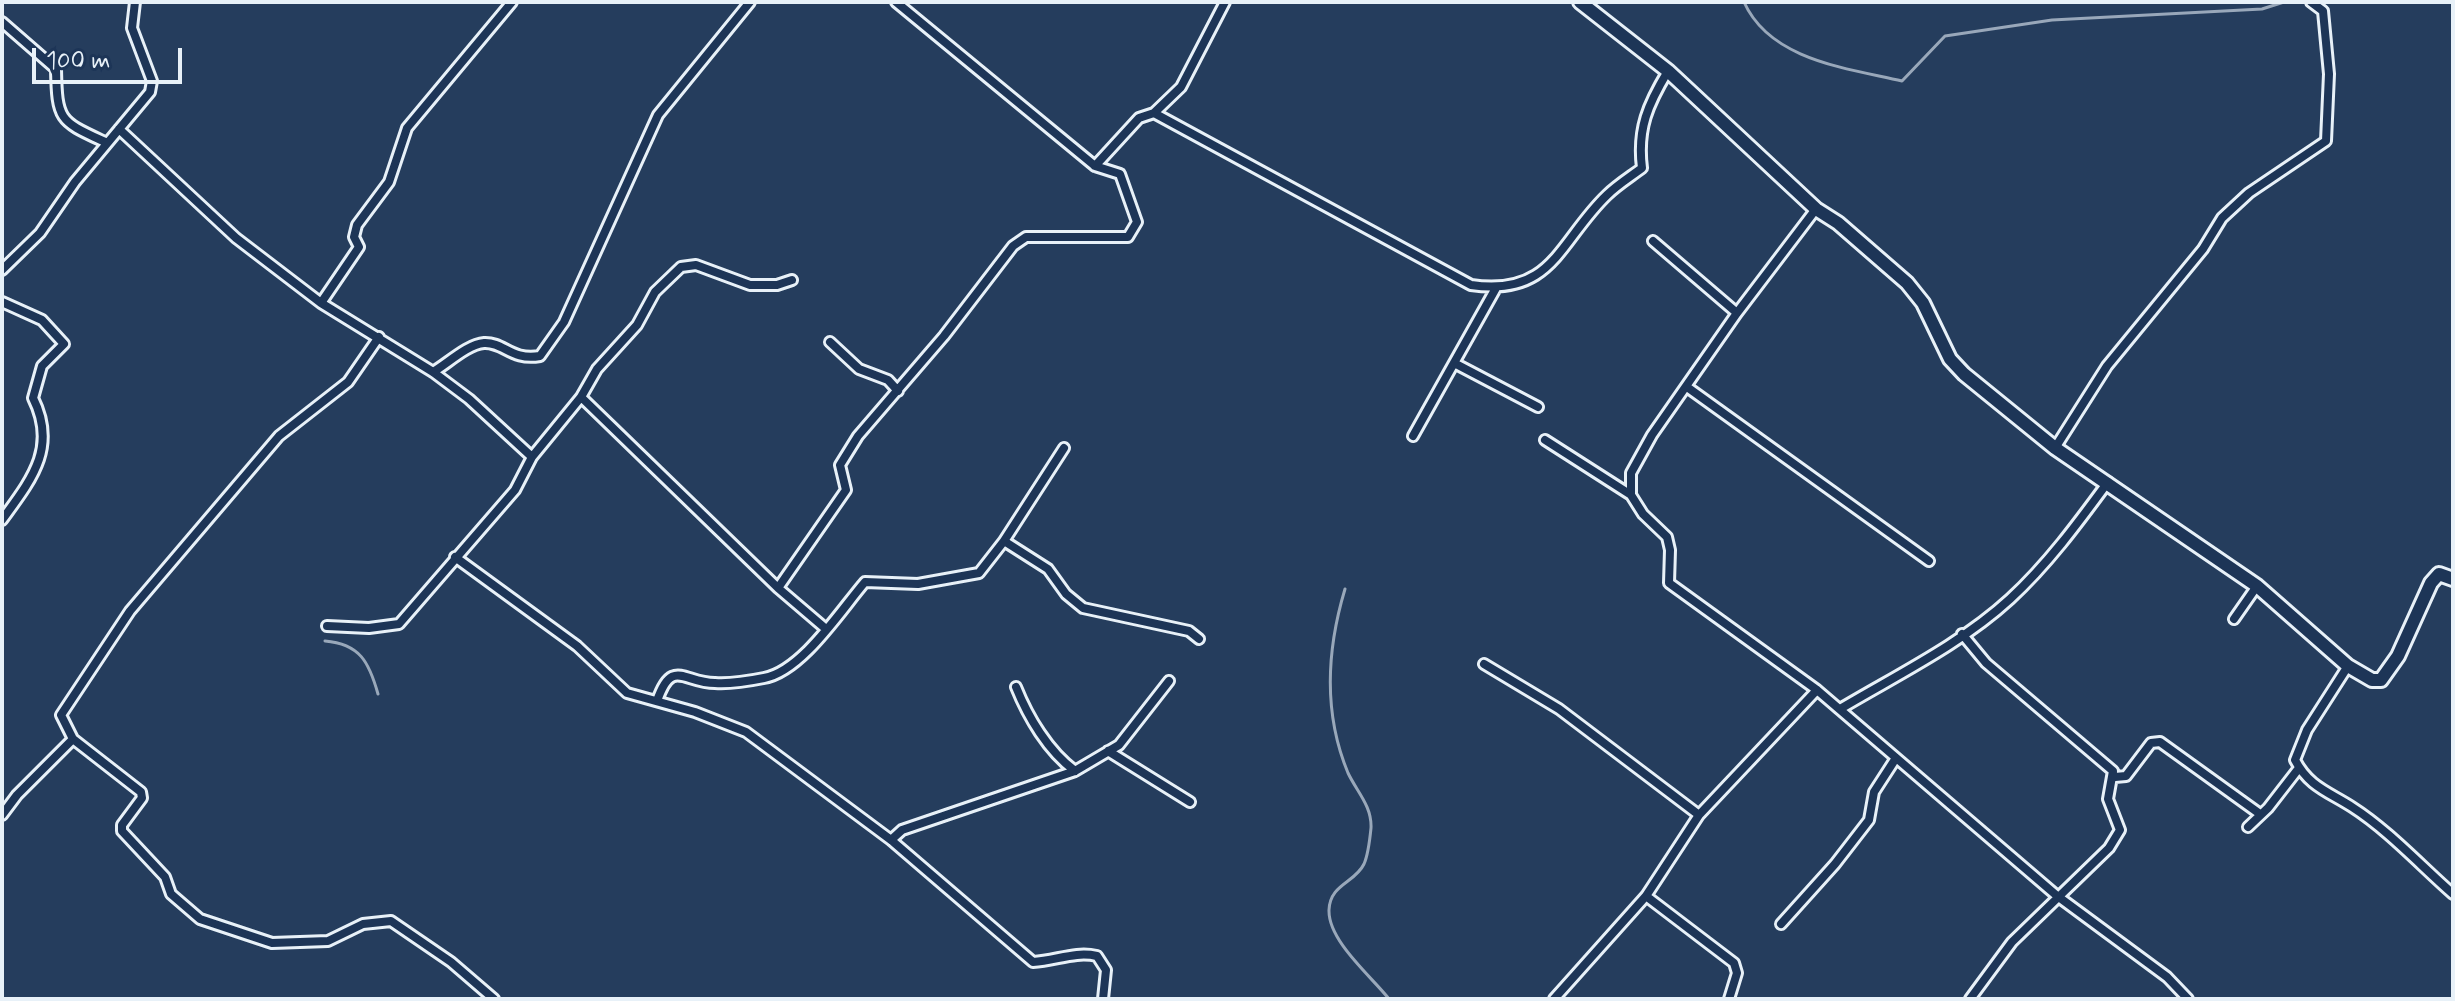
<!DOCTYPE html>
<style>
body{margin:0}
#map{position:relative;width:2455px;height:1001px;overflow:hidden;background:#253d5d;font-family:Mynerve,sans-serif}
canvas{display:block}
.frame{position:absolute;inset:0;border:4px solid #e8f1f8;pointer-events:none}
.scale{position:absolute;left:32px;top:48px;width:150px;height:36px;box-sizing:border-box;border:4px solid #e8f1f8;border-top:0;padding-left:10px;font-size:24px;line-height:28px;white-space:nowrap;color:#e8f1f8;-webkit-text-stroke:6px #1d3557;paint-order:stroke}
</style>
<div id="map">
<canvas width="2455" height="1001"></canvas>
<div class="frame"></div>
<div class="scale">100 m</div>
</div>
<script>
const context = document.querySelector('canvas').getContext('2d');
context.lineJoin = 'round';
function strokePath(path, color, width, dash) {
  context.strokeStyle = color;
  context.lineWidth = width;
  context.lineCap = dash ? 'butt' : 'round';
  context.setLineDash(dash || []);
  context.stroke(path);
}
strokePath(new Path2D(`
 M 1744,2 C 1770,60 1846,68 1902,81 L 1945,36 L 2052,20 L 2262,9 L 2284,2
 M 1345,589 C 1327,649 1323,713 1348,773 C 1357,792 1372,806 1371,828 C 1370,838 1368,855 1364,864 C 1355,883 1330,884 1329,910 C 1328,941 1372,977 1389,999
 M 325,641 C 360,644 369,662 378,694`), '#99a8ba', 3);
const street = new Path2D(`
 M 896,2 L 1095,166 L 1139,118 L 1154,113 L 1471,285 C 1553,297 1559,241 1607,195 C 1617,185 1630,177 1642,168 C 1637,129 1648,104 1668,71
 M 2,22 L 56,69 C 57,122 60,121 107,143
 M 1154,113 L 1181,87 L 1225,2
 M 119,129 L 236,238 L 321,303 L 433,372 L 469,399 L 532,457
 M 1816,209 L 1737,313 L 1652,435 L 1631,473 L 1631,495 L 1643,514 L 1667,537 L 1670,550 L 1669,583 L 1817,690 L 2056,895 L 2167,977 L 2188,999
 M 1653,241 L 1737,313
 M 2,270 L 40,233 L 75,182 L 150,92 L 152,81 L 132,28 L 135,2
 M 2,302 L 42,320 L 64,344 L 42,366 L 33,398 C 58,448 31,480 2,520
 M 321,303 L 359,247 L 354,237 L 357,225 L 389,182 L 407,128 L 512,2
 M 379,337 L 348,382 L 279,436 L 130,611 L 61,715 L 73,739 L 141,792 L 142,798 L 122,825 L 122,831 L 165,877 L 171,894 L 200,919 L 272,943 L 328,941 L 363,924 L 391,921 L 451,962 L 494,999
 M 830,342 L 859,369 L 888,380 L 898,391
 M 1456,364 L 1538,407
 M 433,372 C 447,364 468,344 484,343 C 504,342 511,361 540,356 L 564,322 L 658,115 L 750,2
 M 1687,387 L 1929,561
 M 581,397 L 778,588 L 826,629
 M 1413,436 L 1496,288
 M 1545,440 L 1631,495
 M 2055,448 L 2107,366 L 2203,249 L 2222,218 L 2249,193 L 2326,141 L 2329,74 L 2323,11 L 2311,2
 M 1004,541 L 1048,569 L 1066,594 L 1083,608 L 1189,631 L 1199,639
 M 455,557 L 577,646 L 627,693 L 695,712 L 746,732 L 891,840 L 1033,962 C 1056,961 1074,951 1097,956 L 1106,970 L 1103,999
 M 778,588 L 846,490 L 840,465 L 858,436 L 944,336 L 1013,246 L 1026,237 L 1128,237 L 1137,222 L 1120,174 L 1095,166
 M 2234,619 L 2257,586
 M 327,626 L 369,628 L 399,624 L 515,490 L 532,457 L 581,397 L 597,369 L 637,325 L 655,292 L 681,267 L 696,265 L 750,285 L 777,285 L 792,280
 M 1962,634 L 1986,663 L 2113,771 L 2108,799 L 2120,830 L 2109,848 L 2012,942 L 1970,999
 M 1484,664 L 1559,709 L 1699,815
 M 2348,666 L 2307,730 L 2295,760 C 2309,787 2329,792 2352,807 C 2388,830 2420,865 2453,894
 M 1016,687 C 1028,717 1048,751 1075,771
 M 657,701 C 672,657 684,683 715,683 C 730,684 749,681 764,678 C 802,671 840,611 865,582 L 918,584 L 979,573 L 1004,541 L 1064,448
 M 1840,709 C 1897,675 1961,644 2010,599 C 2047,565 2078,523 2108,482
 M 1108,751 L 1190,802
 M 2115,777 L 2126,776 L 2151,743 L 2160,742 L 2260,814
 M 2,815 L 17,795 L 73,739
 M 2248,827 L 2268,808 L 2299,768
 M 891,840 L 902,830 L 1075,771 L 1119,745 L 1169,681
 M 1646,896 L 1734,963 L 1737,973 L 1729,999
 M 1781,924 L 1835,864 L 1869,820 L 1874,792 L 1896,758
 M 1554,999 L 1646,896 L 1699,815 L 1817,690`);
const secondary = new Path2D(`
 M 1580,2 L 1668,71 L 1816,209 L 1838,223 L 1907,283 L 1923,303 L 1950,359 L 1964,374 L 2055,448 L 2257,586 L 2348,666 L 2372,680 L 2381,680 L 2398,656 L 2431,583 L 2439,574 L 2453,579`);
strokePath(street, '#e8f1f8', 14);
strokePath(secondary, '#e8f1f8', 18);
strokePath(street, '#1d3557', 8);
strokePath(secondary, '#1d3557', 12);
</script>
